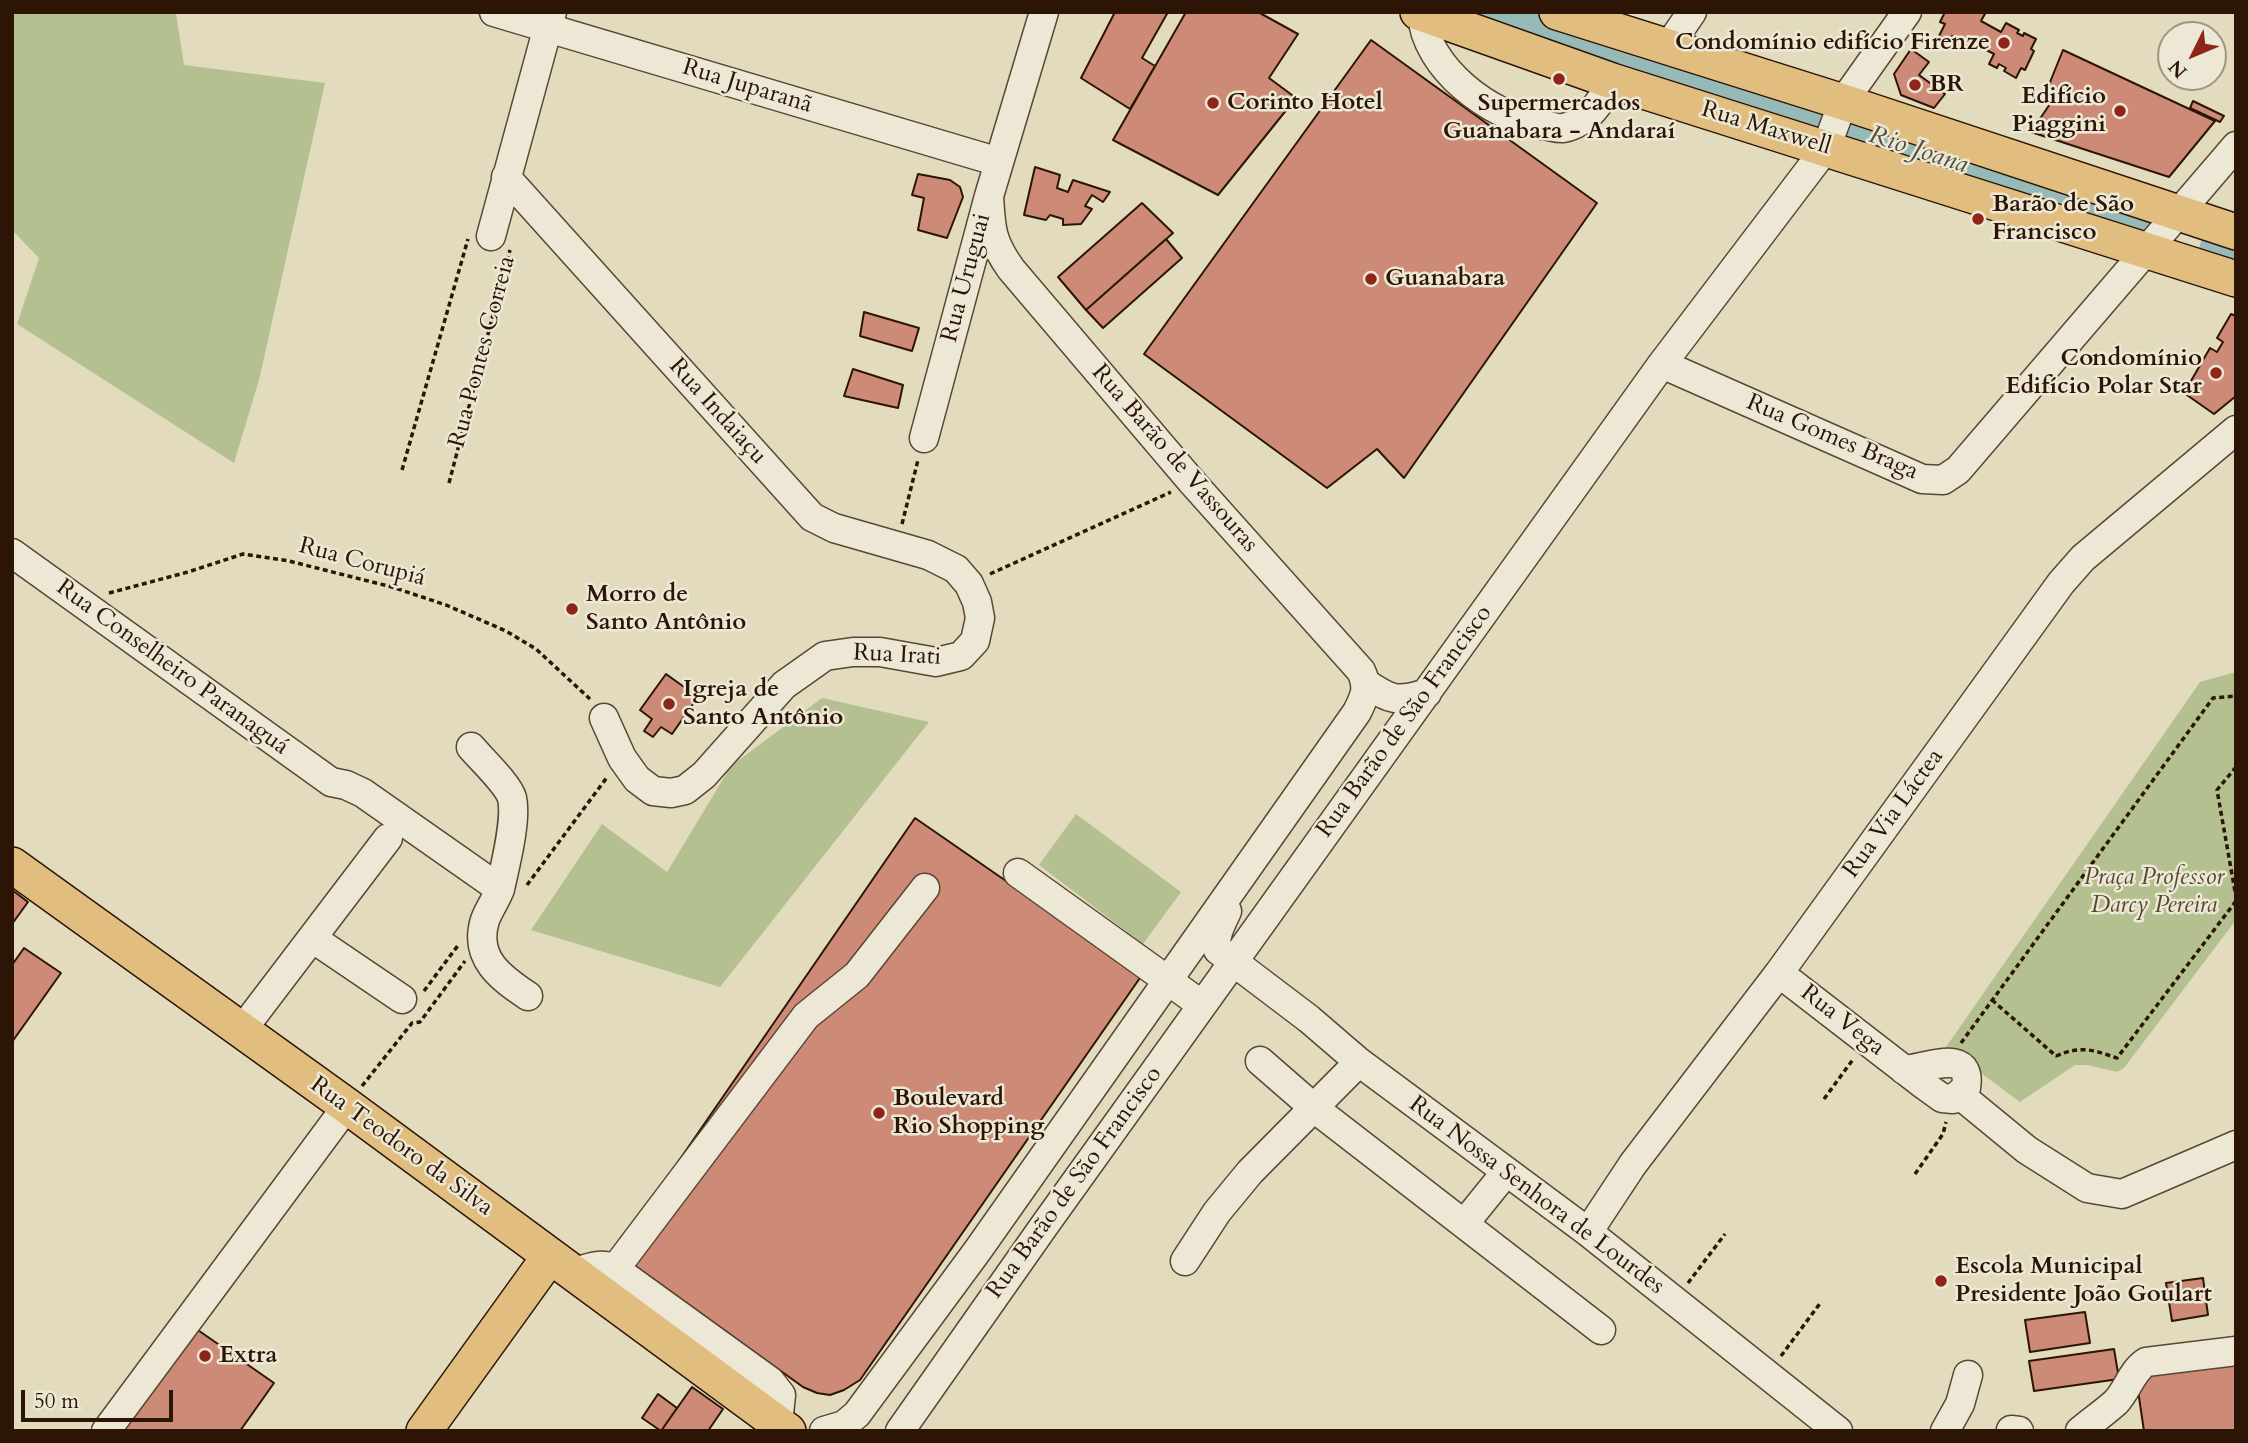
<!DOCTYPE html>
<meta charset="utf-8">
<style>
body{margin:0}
#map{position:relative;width:2248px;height:1443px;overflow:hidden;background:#e2dbbe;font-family:Cardo,serif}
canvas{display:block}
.frame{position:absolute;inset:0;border:14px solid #2c1505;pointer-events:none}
.north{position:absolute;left:2157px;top:21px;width:70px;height:70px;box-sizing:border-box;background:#ece8d5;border:2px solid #9f9482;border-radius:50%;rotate:227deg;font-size:19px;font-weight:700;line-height:28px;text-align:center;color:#2c1505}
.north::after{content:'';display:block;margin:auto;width:24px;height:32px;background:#8f2418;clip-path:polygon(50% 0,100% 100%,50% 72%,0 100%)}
.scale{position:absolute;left:21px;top:1390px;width:152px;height:32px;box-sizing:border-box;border:4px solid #2c1505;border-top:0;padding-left:9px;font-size:21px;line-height:24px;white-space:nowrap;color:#2c1505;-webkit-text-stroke:5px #ece8d5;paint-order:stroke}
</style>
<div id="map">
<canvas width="2248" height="1443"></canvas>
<div class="frame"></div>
<div class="north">N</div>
<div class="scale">50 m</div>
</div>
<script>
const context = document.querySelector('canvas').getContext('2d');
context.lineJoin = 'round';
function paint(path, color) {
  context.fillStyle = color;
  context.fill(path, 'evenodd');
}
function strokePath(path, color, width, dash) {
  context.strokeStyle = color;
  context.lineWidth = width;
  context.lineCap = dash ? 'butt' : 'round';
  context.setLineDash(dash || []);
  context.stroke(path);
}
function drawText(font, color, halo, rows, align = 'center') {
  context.font = font + ' Cardo,serif';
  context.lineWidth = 5;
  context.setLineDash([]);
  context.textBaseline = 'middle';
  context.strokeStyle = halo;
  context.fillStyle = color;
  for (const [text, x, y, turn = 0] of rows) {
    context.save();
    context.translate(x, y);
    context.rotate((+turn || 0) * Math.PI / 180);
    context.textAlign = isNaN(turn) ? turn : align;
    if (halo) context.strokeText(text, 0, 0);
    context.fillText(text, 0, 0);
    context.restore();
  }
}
paint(new Path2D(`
 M 12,12 L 176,14 L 184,65 L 325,83 L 259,380 L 234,463 L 17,324 L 39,258 L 12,230 Z
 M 2236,672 L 2236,920 L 2124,1068 L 2117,1072 L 2087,1065 L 2075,1065 L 2020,1102 L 1946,1047 L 2200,682 Z
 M 822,698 L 929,722 L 720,987 L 531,930 L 602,824 L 667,872 L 731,766 Z
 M 1076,814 L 1181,892 L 1143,944 L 1039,865 Z`), '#b4c090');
strokePath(new Path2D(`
 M 1492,12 L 1806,114
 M 1855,130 L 2140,223
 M 2218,249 L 2236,255`), '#96bab8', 37);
const building = new Path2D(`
 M 1115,12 L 1168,12 L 1142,58 L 1155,66 L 1130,109 L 1081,78 Z
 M 1186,12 L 1258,12 L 1298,34 L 1269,78 L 1296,98 L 1218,195 L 1113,140 Z
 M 1945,12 L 1986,12 L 1981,21 L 2001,32 L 2006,23 L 2019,30 L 2017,33 L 2023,36 L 2024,33 L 2036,39 L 2031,49 L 2034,51 L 2025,70 L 2021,68 L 2016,78 L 2004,71 L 2006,68 L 1999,64 L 1997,68 L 1989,64 L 1994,54 L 1969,41 L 1964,50 L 1954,45 L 1957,39 L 1952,36 L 1949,41 L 1939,36 L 1945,24 L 1940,22 Z
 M 1371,40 L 1597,203 L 1404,478 L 1377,449 L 1327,488 L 1144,354 Z
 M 1911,49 L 1929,62 L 1919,75 L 1945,94 L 1934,108 L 1901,95 L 1894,74 Z
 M 2063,50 L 2215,121 L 2169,177 L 2031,132 L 2052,101 L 2044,97 Z
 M 2193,101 L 2224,116 L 2220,122 L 2190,108 Z
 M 1035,167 L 1060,175 L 1057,188 L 1068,192 L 1073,180 L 1110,192 L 1103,202 L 1092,195 L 1085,206 L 1092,209 L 1081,224 L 1063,225 L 1063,219 L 1050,215 L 1046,220 L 1024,215 Z
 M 918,174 L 950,180 L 960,187 L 963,197 L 947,238 L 918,230 L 924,198 L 912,195 Z
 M 1142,203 L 1173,233 L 1086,310 L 1058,277 Z
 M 1166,239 L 1182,258 L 1103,328 L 1086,310 Z
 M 864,312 L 919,328 L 912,351 L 860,336 Z
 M 2231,314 L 2236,316 L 2236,396 L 2214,414 L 2184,393 L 2210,348 L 2217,352 L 2223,342 L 2217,338 Z
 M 853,369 L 903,385 L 898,408 L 844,396 Z
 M 666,674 L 698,697 L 672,734 L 661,727 L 653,737 L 644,731 L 652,719 L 640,710 Z
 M 915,818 L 1142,975 L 860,1380 L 844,1390 L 830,1395 L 817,1393 L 803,1387 L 616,1252 Z
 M 12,890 L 28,902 L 12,924 Z
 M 24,948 L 61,973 L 12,1042 L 12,965 Z
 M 2203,1278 L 2208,1315 L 2172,1321 L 2166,1283 Z
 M 2085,1312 L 2090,1343 L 2030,1352 L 2025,1320 Z
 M 195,1328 L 274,1383 L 240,1431 L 121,1431 Z
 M 2114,1349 L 2119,1379 L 2034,1391 L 2029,1361 Z
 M 2236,1362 L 2236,1431 L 2144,1431 L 2136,1377 Z
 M 692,1387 L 723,1409 L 708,1431 L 661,1431 Z
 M 658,1394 L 677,1408 L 661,1431 L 642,1418 Z`);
paint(building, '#cc8a77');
strokePath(building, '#2c1505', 2);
const minor = new Path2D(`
 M 494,12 L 999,162
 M 1422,14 C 1425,68 1491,117 1541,125 C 1548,125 1557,129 1563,128 C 1589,123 1601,101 1612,81
 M 1668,47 L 1692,12
 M 506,177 L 812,517 L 834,528 L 928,555 L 956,569 L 969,584 L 977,602 L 980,618 L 975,641 L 961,656 L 936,662 L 880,652 L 853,652 L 825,656 L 784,685 L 704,775 L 685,790 L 671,793 L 653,791 L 637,779 L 622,758 L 604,718
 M 491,236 L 552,12
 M 1662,364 L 1922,479 L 1943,480 L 1958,470 L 2236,146
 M 924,438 L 989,196 L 1044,12
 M 12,553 L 331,782 L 346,785 L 363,793 L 500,889 C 496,900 489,909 485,920 C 473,958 501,978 528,996
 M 1367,684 C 1392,701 1398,702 1427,693
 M 471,747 C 481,759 508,784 512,798 C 517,820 505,866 500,889
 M 1018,873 L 1202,1005
 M 1227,911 C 1222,923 1212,938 1218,950 L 1309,1019 L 1359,1062 L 1588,1232 L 1838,1431
 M 312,938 L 402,999
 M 1779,973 L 1924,1085 L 1942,1098 L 1953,1099 L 1966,1088 C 1973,1047 1927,1068 1904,1070
 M 242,1030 L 388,838
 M 1260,1061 L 1314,1108 L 1601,1330
 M 1960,1095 L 2027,1150 L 2087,1188 L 2122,1194 L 2236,1145
 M 1464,1224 L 1506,1172
 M 1588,1232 L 1633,1164 L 1779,973 L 2061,583 L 2083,558 L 2236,430
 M 1185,1261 L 1217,1212 L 1250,1172 L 1359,1062
 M 615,1269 L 806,1016 L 857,975 L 925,888
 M 573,1273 C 588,1268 600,1262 615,1269 L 770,1381 L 781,1395 L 778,1423
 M 2011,1430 L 2019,1431
 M 106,1431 L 347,1106
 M 824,1431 L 844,1425 L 857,1414 L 978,1250 L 1357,712 C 1365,696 1369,688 1361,671 L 1192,482 L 1011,269 C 991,241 991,229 989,196
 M 900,1431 L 1044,1226 L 1662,364 L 1826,148 L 1843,102 L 1907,12
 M 1945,1431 L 1960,1404 L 1968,1375
 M 2080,1431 C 2092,1421 2105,1412 2116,1402 C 2128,1389 2132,1371 2146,1362 L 2236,1351`);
const major = new Path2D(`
 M 1418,12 L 1612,81 L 2236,279
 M 1557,12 L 1843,102 L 2236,232
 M 12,865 L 347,1106 L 788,1431
 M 424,1431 L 550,1256`);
strokePath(minor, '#5a4633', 31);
strokePath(major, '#2c1505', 38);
strokePath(new Path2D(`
 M 402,470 L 468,239
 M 449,483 L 510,250
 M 902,524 L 918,460
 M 990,574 L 1171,492
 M 109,593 L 188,572 L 243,554 L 289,561 L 392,587 L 446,605 L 506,631 L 536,649 L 590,699
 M 2236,767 L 2217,790 L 2236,897
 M 527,885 L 608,776
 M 424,991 L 459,944
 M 1992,1000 L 2056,1056 C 2081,1045 2093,1050 2117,1058 L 2236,901
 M 1961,1043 L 2213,698 L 2236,696
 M 362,1086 L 412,1023 L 420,1022 L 465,961
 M 1824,1099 L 1854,1058
 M 1915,1174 L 1943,1134 L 1946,1122
 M 1688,1283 L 1725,1234
 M 1781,1356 L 1821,1302`), '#2c1505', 3.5, [5, 3.5]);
strokePath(minor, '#ece8d5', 28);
strokePath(major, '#e1be7f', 35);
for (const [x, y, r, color] of [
 [2004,43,7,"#8f2418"],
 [1559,79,7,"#8f2418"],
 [1915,85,7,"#8f2418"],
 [1213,103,7,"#8f2418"],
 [2120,111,7,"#8f2418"],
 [1978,219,7,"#8f2418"],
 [1371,279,7,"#8f2418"],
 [2216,373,7,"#8f2418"],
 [572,609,7,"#8f2418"],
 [669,704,7,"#8f2418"],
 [879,1113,7,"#8f2418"],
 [1941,1281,7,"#8f2418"],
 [205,1356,7,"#8f2418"]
]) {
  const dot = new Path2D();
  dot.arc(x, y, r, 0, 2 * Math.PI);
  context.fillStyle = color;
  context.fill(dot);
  strokePath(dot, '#ece8d5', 2.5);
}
drawText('bold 24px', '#2c1505', '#ece8d5', [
 ["Condomínio edifício Firenze",1990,43,"right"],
 ["BR",1929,85],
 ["Edifício",2106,97,"right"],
 ["Piaggini",2106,125,"right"],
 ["Corinto Hotel",1227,103],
 ["Supermercados",1559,104,"center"],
 ["Guanabara - Andaraí",1559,132,"center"],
 ["Barão de São",1992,205],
 ["Francisco",1992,233],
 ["Guanabara",1385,279],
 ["Condomínio",2202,359,"right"],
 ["Edifício Polar Star",2202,387,"right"],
 ["Morro de",586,595],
 ["Santo Antônio",586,623],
 ["Igreja de",683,690],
 ["Santo Antônio",683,718],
 ["Boulevard",893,1099],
 ["Rio Shopping",893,1127],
 ["Escola Municipal",1955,1267],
 ["Presidente João Goulart",1955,1295],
 ["Extra",219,1356]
], 'left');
drawText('24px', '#2c1505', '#ece8d5', [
 ["Rua Juparanã",747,87,17],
 ["Rua Maxwell",1766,129,17],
 ["Rua Uruguai",967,278,-75],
 ["Rua Pontes Correia",483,352,-75],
 ["Rua Indaiaçu",717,412,48],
 ["Rua Gomes Braga",1832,438,23],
 ["Rua Barão de Vassouras",1174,459,49],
 ["Rua Corupiá",362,563,15],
 ["Rua Irati",897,656,3],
 ["Rua Conselheiro Paranaguá",172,668,36],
 ["Rua Barão de São Francisco",1405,722,-54],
 ["Rua Via Láctea",1894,814,-54],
 ["Rua Vega",1842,1021,38],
 ["Rua Teodoro da Silva",401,1147,36],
 ["Rua Barão de São Francisco",1075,1183,-54],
 ["Rua Nossa Senhora de Lourdes",1536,1196,37]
]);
drawText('italic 24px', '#55482f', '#ece8d5', [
 ["Praça Professor",2154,878],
 ["Darcy Pereira",2154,906]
]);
drawText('italic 26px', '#514f44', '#ece8d5', [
 ["Rio Joana",1918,151,18]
]);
</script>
